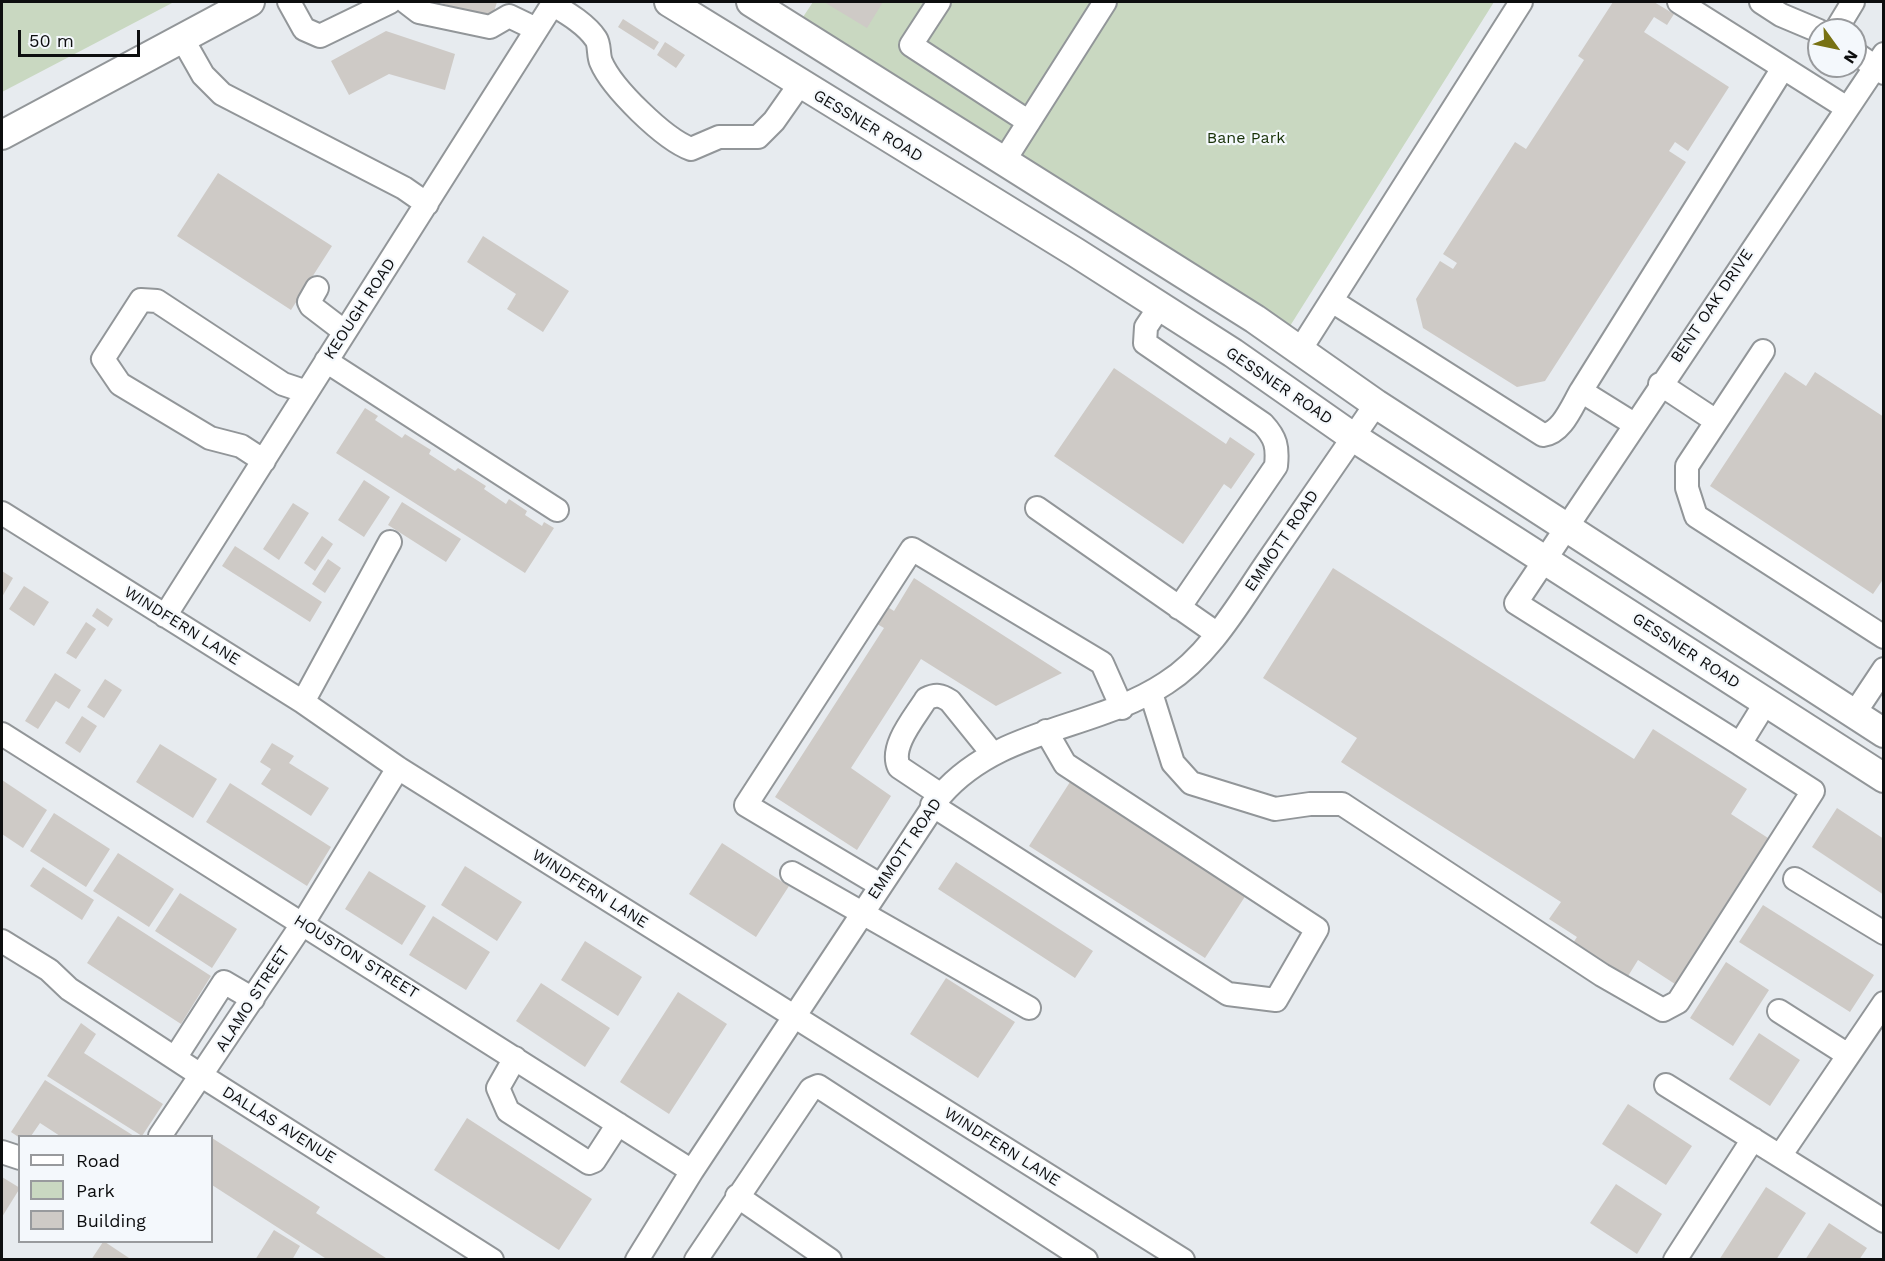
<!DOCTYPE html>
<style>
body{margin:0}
#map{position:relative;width:1885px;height:1261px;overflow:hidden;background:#e7ebef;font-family:"Work Sans",sans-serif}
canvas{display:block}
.frame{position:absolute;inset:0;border:3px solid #0d0e0f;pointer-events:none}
.legend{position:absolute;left:18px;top:1135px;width:195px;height:108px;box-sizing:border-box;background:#f4f8fc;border:2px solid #989a9d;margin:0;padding:8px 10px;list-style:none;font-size:18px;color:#0d0e0f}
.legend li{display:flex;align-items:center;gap:12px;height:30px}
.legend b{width:30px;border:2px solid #989a9d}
.north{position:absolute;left:1807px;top:18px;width:60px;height:60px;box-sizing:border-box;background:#f4f8fc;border:2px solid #989a9d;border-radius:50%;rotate:123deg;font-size:16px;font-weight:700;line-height:24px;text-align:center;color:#0d0e0f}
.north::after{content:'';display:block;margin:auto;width:21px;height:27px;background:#787214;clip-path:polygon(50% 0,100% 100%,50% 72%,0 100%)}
.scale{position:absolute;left:18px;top:30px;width:122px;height:27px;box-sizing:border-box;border:3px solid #0d0e0f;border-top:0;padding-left:8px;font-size:18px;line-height:21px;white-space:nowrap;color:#0d0e0f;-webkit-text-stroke:4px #f4f8fc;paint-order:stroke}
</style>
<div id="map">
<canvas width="1885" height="1261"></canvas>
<div class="frame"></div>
<ul class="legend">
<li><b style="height:8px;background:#fff"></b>Road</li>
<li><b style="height:16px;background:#c9d8c1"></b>Park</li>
<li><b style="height:16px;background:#cecac6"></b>Building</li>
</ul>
<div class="north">N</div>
<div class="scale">50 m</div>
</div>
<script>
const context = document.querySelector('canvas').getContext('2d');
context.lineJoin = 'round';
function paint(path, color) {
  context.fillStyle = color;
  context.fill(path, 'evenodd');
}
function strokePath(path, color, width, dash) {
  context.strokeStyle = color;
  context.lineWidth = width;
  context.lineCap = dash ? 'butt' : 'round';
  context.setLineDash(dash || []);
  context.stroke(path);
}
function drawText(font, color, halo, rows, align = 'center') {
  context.font = font + ' "Work Sans",sans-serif';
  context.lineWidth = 4.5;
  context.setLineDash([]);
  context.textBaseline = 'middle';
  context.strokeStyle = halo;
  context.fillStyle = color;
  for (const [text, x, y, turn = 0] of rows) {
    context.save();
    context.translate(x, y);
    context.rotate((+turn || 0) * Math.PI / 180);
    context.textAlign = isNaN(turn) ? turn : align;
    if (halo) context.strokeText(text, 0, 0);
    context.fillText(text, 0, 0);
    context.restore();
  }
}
paint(new Path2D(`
 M 2,2 L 174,2 L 2,92 Z
 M 813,2 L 1494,2 L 1290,326 L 801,20 Z`), '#c9d8c1');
paint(new Path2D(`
 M 437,2 L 497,2 L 492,18 Z
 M 824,2 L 883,2 L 867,28 Z
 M 1613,2 L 1654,2 L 1674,14 L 1667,25 L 1654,17 L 1644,32 L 1729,87 L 1688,151 L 1675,142 L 1669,151 L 1686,162 L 1545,381 L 1517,387 L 1423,328 L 1416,299 L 1440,261 L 1453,269 L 1457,263 L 1443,254 L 1515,142 L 1526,149 L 1584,60 L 1578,56 Z
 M 623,19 L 659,42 L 654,50 L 618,27 Z
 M 386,31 L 455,54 L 445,90 L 389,74 L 349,95 L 331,61 Z
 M 665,42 L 685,55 L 676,68 L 657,55 Z
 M 218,173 L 332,246 L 291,310 L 177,236 Z
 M 483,236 L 569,291 L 543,332 L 507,309 L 516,294 L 467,262 Z
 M 1114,368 L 1226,444 L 1230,437 L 1255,454 L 1231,489 L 1224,484 L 1183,544 L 1054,456 Z
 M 1785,372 L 1806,386 L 1815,372 L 1884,417 L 1884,578 L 1873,594 L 1710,486 Z
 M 365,408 L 378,416 L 375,420 L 402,438 L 405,434 L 431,450 L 429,454 L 455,471 L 458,468 L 486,486 L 484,489 L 506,504 L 509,499 L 527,511 L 525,515 L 542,526 L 544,522 L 554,528 L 525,573 L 336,453 Z
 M 364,480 L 390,497 L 364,537 L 338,520 Z
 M 402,502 L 461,539 L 446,562 L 388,525 Z
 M 293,503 L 309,513 L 279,560 L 263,549 Z
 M 322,536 L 333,544 L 315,571 L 304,563 Z
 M 235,546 L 322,602 L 310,622 L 222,566 Z
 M 328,559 L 341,568 L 325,593 L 312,584 Z
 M 1333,568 L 1634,759 L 1653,729 L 1747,789 L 1731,814 L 1768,838 L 1675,984 L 1638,960 L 1625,981 L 1571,946 L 1577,937 L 1549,919 L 1561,902 L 1341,762 L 1357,738 L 1263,678 Z
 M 2,571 L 13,578 L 2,597 Z
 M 914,578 L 1062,673 L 996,706 L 921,659 L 851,768 L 891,796 L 857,850 L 775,797 L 884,628 L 872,621 L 883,604 L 894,611 Z
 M 24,586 L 49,602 L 34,626 L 9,609 Z
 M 97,608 L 113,619 L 108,627 L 92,616 Z
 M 86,622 L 96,629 L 76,659 L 66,653 Z
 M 55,673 L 81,690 L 69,709 L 56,701 L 38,729 L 25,721 Z
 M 105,679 L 122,690 L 104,718 L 87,707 Z
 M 82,716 L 97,726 L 80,753 L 65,743 Z
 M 272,743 L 294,756 L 289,763 L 329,788 L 311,816 L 261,784 L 271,769 L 260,762 Z
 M 160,744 L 217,779 L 193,818 L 136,782 Z
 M 2,780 L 47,810 L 23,848 L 2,834 Z
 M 1070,782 L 1246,895 L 1205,958 L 1029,846 Z
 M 230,783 L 331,847 L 307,886 L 206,822 Z
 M 1837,808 L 1884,839 L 1884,895 L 1812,847 Z
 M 54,813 L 110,849 L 86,887 L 30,851 Z
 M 722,843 L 789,886 L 756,937 L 689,894 Z
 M 118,853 L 174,889 L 149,927 L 93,891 Z
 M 956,862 L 1093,951 L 1075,978 L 938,889 Z
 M 465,866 L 522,902 L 497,941 L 441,905 Z
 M 43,867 L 94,900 L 82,920 L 30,886 Z
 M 369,871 L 426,906 L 402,945 L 345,909 Z
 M 180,893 L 237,929 L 212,968 L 155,931 Z
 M 1763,905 L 1874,975 L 1850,1012 L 1739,942 Z
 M 118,916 L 211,976 L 181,1024 L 87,963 Z
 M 433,916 L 490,952 L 466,990 L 409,955 Z
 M 585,941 L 642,977 L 618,1016 L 561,980 Z
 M 1726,962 L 1769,990 L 1733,1046 L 1690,1018 Z
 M 946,978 L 1015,1022 L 978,1078 L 910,1034 Z
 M 541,983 L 610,1028 L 585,1067 L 516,1021 Z
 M 678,992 L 727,1024 L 669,1114 L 620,1082 Z
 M 81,1023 L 96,1034 L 84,1053 L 163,1104 L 142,1136 L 47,1076 Z
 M 1759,1033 L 1800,1060 L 1770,1106 L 1729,1079 Z
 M 45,1080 L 134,1136 L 60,1136 L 40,1123 L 31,1136 L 20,1138 L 11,1132 Z
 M 1628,1104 L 1692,1146 L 1666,1185 L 1602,1144 Z
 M 467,1118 L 592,1199 L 559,1250 L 434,1170 Z
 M 212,1138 L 320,1207 L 316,1213 L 389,1260 L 328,1260 L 212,1185 Z
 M 2,1177 L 20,1188 L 2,1217 Z
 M 1616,1184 L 1662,1214 L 1637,1254 L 1590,1223 Z
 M 1766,1187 L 1806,1213 L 1776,1260 L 1719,1260 Z
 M 1829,1223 L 1867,1248 L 1859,1260 L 1805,1260 Z
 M 274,1230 L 300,1246 L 292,1260 L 255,1260 Z
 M 103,1242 L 105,1242 L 132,1260 L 91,1260 Z`), '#cecac6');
const minor = new Path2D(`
 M 289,2 L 304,29 L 320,36 L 390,2
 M 406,2 L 419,12 L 490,27 L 509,16 L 536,29
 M 939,2 L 911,45 L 1029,122
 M 1679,2 L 1847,108
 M 1761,2 L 1781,15 L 1819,31
 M 552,4 C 567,13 586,24 596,39 C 600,45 598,55 601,62 C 612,88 664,139 691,149 L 719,137 L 758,137 L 774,121 L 800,84
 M 1836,30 L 1853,2
 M 182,38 L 203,75 L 222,94 L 404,188 L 427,204
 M 1855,53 L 1884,73
 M 1004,161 L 1105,2
 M 317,288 L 309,302 L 311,306 L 345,332
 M 1332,301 L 1543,435 C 1562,433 1572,406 1581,391 L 1634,424
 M 1160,306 L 1146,327 L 1145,343 L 1263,424 C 1276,438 1278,447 1276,466 L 1179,608
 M 1300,350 L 1521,2
 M 1763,351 L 1687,466 L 1687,488 L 1696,516 L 1884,637
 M 326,361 L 557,510
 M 1660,384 L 1716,421
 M 1581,391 L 1783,68
 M 264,461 L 241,446 L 210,438 L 120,384 L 103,359 L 141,300 L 157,301 L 283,384 L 307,392
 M 1037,508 L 1216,633
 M 2,513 L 303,702 L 398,768 L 1183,1260
 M 165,616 L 554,2
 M 1151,693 L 1173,763 L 1191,783 L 1275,809 L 1310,804 L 1342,804 L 1602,975 L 1663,1010 L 1678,1002 L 1813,791 L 1740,744
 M 303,702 L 390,542
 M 1766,702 L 1740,744 L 1516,603 L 1884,54
 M 1854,714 L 1884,669
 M 2,734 L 692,1171
 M 941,795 L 899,767 C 889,746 916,716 926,699 C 936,694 941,695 950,701 L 992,753
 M 932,805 L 1228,994 L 1276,1000 L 1317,929 L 1065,764 L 1046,731
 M 792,873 L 1029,1008
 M 1795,879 L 1884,933
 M 880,885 L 746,805 L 912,549 L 1102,663 L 1122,708
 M 2,941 L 49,970 L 69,989 L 202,1076 L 492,1260
 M 1779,1011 L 1848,1055
 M 175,1058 L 224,982 L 253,999
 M 515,1058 L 498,1088 L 508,1111 L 589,1163 L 594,1161 L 618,1124
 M 1666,1085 L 1884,1221
 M 160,1136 L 303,923 L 398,768
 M 2,1152 L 20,1158
 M 1780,1156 L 1884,1003
 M 737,1196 L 830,1260
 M 637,1260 L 692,1171 L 941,795 C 1000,727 1095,730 1166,683 C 1210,655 1239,603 1268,561 C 1304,509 1340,456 1376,404
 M 696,1260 L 811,1089 L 818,1086 L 1086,1260
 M 1675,1260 L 1753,1139`);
const major = new Path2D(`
 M 669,2 L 1075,252 L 1233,353 L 1353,437 L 1884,778
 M 751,2 L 1255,319 L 1376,404 L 1884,733
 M 2,135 L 250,2`);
strokePath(minor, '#929699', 26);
strokePath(major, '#929699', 32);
strokePath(minor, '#fff', 22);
strokePath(major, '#fff', 28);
drawText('16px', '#0d0e0f', '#f4f8fc', [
 ["GESSNER ROAD",868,126,31],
 ["BENT OAK DRIVE",1712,306,-56],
 ["KEOUGH ROAD",360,309,-57],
 ["GESSNER ROAD",1279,386,34],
 ["EMMOTT ROAD",1282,541,-56],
 ["WINDFERN LANE",182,626,32],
 ["GESSNER ROAD",1686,651,33],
 ["EMMOTT ROAD",905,849,-56],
 ["WINDFERN LANE",590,889,32],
 ["HOUSTON STREET",356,957,32],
 ["ALAMO STREET",253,999,-57],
 ["DALLAS AVENUE",279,1125,32],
 ["WINDFERN LANE",1002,1147,32]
]);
drawText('16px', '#173106', '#f4f8fc', [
 ["Bane Park",1246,138]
]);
</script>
